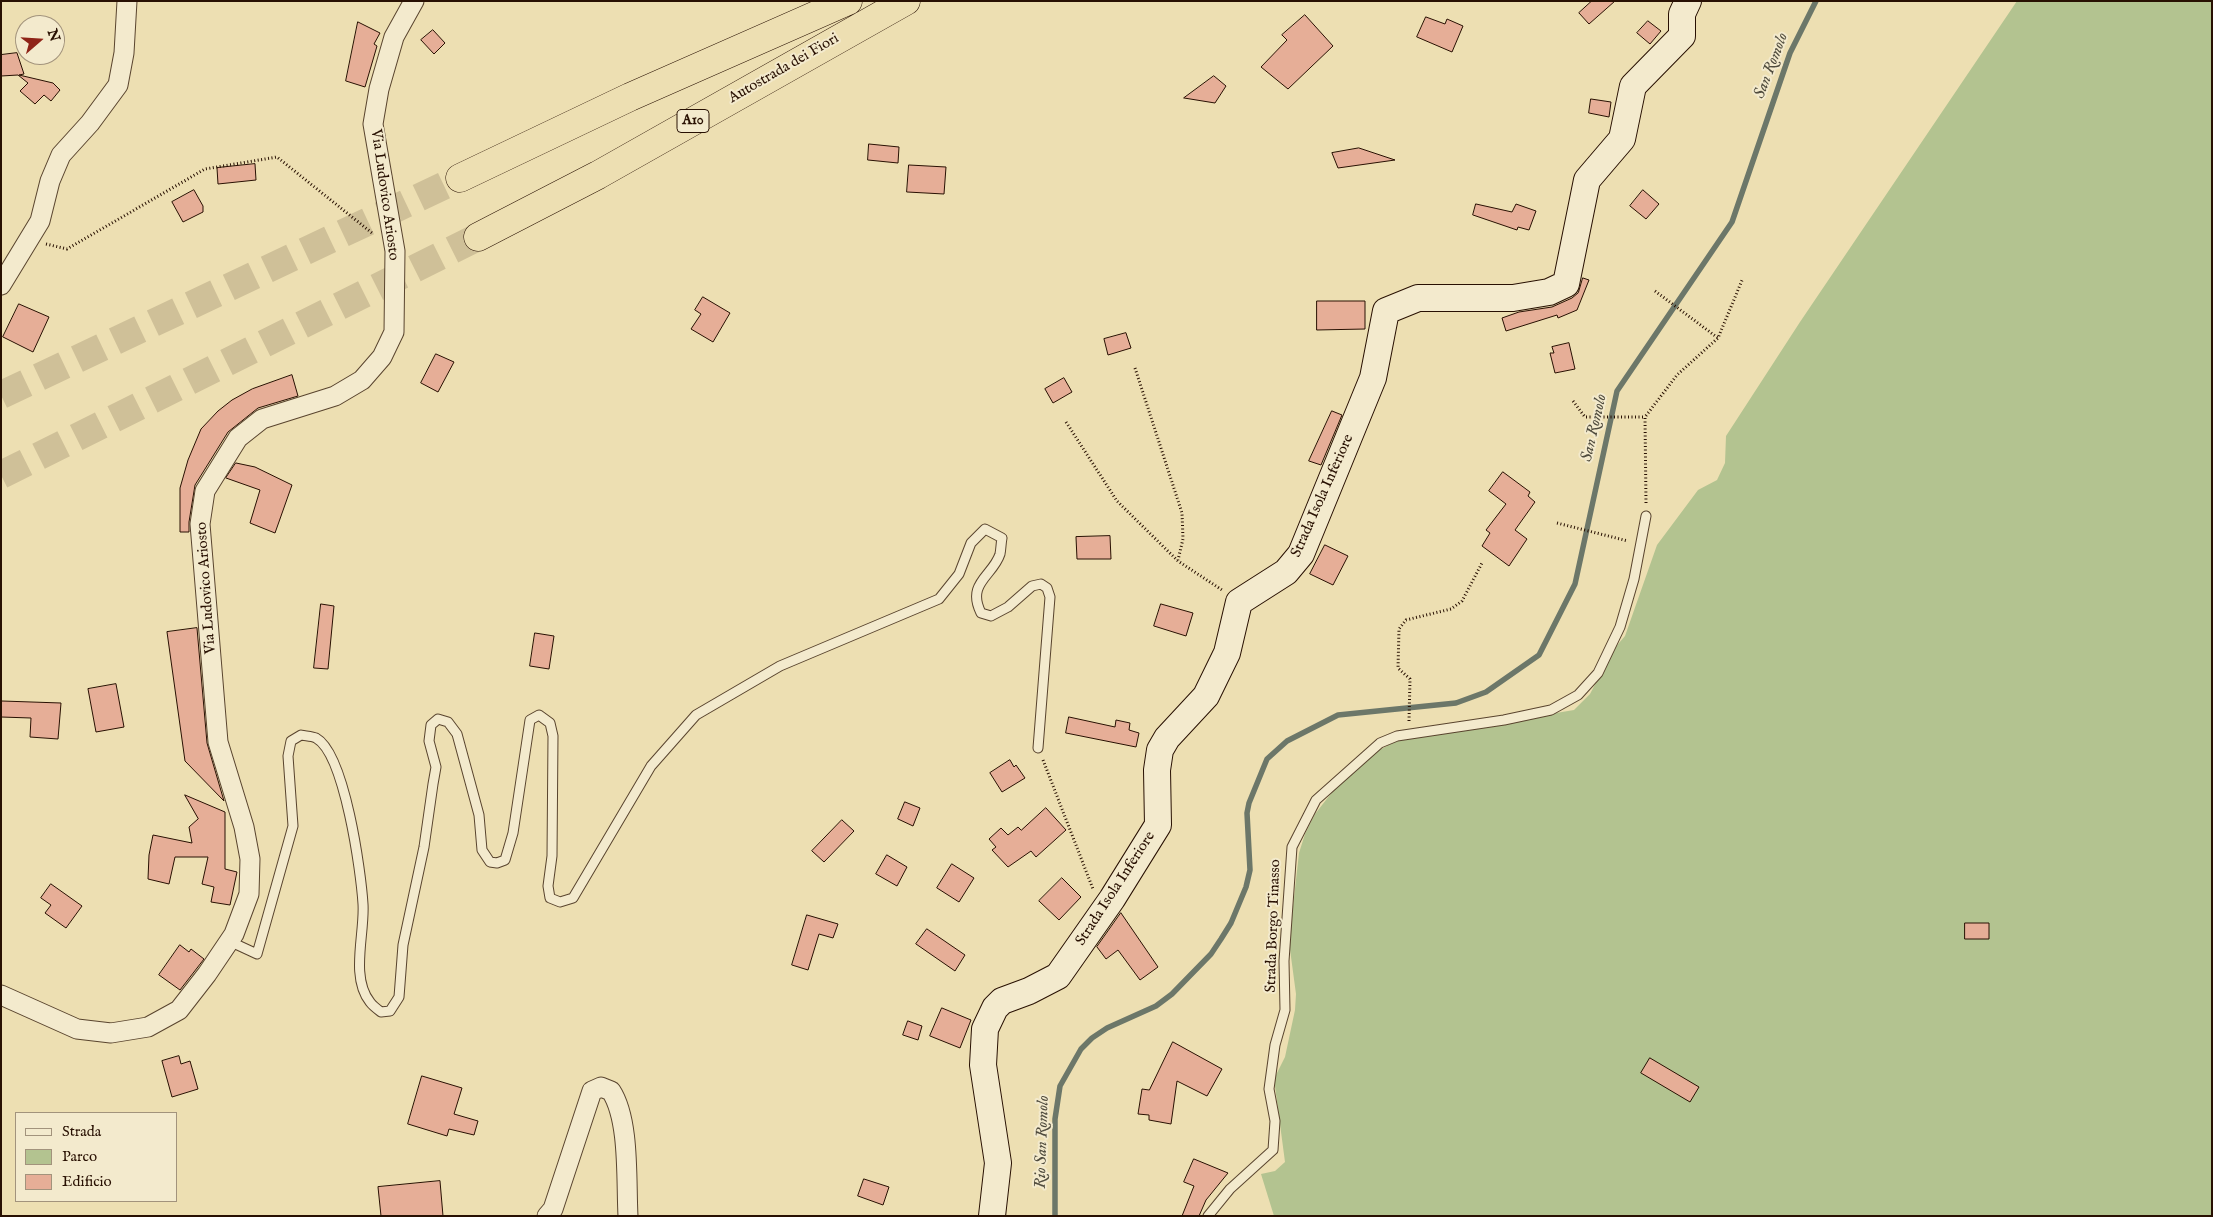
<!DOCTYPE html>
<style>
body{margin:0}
#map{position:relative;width:2213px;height:1217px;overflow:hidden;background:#eddfb2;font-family:"IM FELL English",serif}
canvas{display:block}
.frame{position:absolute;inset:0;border:2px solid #281002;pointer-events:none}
.legend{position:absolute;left:15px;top:1112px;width:162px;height:90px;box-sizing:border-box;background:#f3eacd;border:1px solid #a2937c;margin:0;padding:6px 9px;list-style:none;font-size:15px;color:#281002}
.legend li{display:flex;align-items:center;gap:10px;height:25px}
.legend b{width:25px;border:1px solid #a2937c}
.north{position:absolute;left:15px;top:15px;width:50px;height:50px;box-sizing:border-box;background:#f3eacd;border:1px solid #a2937c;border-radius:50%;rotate:71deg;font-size:14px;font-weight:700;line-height:20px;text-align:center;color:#281002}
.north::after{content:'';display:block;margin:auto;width:18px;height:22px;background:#8f2418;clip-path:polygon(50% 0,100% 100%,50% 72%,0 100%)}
</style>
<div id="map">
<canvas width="2213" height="1217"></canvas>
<div class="frame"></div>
<ul class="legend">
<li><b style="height:6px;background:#f3eacd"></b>Strada</li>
<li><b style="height:14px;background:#b3c390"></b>Parco</li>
<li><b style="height:14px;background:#e6ae97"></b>Edificio</li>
</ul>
<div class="north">N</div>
</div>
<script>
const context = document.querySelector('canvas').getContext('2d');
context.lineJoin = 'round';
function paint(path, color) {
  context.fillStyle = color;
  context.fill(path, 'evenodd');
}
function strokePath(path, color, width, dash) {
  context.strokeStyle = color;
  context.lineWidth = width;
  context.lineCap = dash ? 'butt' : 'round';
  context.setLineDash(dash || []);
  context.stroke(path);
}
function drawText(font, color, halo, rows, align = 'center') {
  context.font = font + ' "IM FELL English",serif';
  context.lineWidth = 4;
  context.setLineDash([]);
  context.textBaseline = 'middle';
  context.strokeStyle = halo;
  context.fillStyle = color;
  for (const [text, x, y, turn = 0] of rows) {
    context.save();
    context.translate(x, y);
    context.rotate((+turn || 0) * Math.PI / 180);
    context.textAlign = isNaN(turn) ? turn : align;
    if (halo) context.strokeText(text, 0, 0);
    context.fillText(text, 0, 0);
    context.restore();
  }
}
paint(new Path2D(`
 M 2017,1 L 2212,1 L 2212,1216 L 1274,1216 L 1261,1174 L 1275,1171 L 1285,1162 L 1274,1079 L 1285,1057 L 1295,1010 L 1296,994 L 1289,942 L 1299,853 L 1305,834 L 1315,814 L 1355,763 L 1400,739 L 1574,710 L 1590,694 L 1613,650 L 1625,636 L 1657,545 L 1698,490 L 1717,480 L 1725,463 L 1726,436 L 1800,322 Z`), '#b3c390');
strokePath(new Path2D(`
 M 1055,1216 L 1055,1119 L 1060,1086 L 1081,1049 L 1092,1038 L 1107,1028 L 1156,1006 L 1172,994 L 1211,954 L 1221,939 L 1231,923 L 1246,887 L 1250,870 L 1247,813 L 1249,803 L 1267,759 L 1287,741 L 1338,715 L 1456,703 L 1486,692 L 1539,655 L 1575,584 L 1617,391 L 1732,222 L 1790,53 L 1816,1`), '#6c7769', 5.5);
const building = new Path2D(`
 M 1592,1 L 1615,1 L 1589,24 L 1579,13 Z
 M 1305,15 L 1333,46 L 1288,89 L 1261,67 L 1287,40 L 1282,35 Z
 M 1426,17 L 1445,24 L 1447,19 L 1463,26 L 1452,52 L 1417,37 Z
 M 1648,21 L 1661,31 L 1650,44 L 1637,33 Z
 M 358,22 L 380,33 L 374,44 L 377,46 L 365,87 L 346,81 Z
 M 433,30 L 445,43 L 434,54 L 421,40 Z
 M 17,53 L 24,74 L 19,75 L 53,83 L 60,90 L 51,101 L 44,95 L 35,104 L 20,91 L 28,83 L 18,75 L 1,76 L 1,55 Z
 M 1214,76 L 1226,86 L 1215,103 L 1184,98 Z
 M 1591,99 L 1611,102 L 1609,117 L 1589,113 Z
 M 869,144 L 899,147 L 898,163 L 868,160 Z
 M 1359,148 L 1395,160 L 1338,168 L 1332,153 Z
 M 255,164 L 256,180 L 218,184 L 217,168 Z
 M 909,165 L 946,167 L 944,194 L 907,192 Z
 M 194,190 L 203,206 L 203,212 L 183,222 L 172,202 Z
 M 1643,190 L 1659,204 L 1646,219 L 1630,206 Z
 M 1476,204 L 1512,212 L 1516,204 L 1536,211 L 1529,230 L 1518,227 L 1517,230 L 1473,215 Z
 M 1583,278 L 1589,280 L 1577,310 L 1558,318 L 1557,315 L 1506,331 L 1502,318 L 1519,312 L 1552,307 L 1572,298 L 1578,293 Z
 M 703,297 L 730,313 L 713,342 L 691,329 L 701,314 L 695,310 Z
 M 1317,301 L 1365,301 L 1365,329 L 1317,330 Z
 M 19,304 L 49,317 L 33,352 L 3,337 Z
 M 1126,333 L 1131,348 L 1108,355 L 1104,339 Z
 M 1569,343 L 1575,369 L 1555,373 L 1550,353 L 1554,353 L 1552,347 Z
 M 436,354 L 454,362 L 438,392 L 421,383 Z
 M 292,375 L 298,396 L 258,408 L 228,432 L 195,485 L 189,522 L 189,532 L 180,532 L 180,488 L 188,460 L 201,429 L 218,411 L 232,400 L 252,389 Z
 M 1064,378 L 1072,392 L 1053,403 L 1045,389 Z
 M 1332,411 L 1342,415 L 1321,465 L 1309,461 Z
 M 236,463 L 255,467 L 292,485 L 275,533 L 250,523 L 260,490 L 226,478 Z
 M 1503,472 L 1530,492 L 1528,496 L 1535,502 L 1515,530 L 1527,539 L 1509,566 L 1482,546 L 1490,533 L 1486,530 L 1506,504 L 1489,491 Z
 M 1110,536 L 1111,559 L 1077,559 L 1076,537 Z
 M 1325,545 L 1348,556 L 1333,585 L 1310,574 Z
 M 321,604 L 334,606 L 328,669 L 314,668 Z
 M 1161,604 L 1193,613 L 1186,636 L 1154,626 Z
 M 197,628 L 207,743 L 224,801 L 185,761 L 167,632 Z
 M 535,633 L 554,636 L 549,669 L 530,666 Z
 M 116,684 L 124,727 L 96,732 L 88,689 Z
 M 2,701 L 61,703 L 58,739 L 30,737 L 31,718 L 1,717 Z
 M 1069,717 L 1115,727 L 1116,720 L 1130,723 L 1129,730 L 1139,733 L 1136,747 L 1066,733 Z
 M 1010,760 L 1014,767 L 1016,765 L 1025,778 L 1002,792 L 990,773 Z
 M 185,795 L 225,812 L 225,869 L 237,872 L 230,905 L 211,902 L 214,887 L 202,884 L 208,857 L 175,857 L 169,884 L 148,879 L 149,855 L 153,835 L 192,843 L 189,827 L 198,819 Z
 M 905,802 L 920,808 L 913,826 L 898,819 Z
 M 1046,808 L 1066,830 L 1036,857 L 1031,851 L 1008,867 L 992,850 L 996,847 L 989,839 L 1001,828 L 1008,835 L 1018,827 L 1021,830 Z
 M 842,820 L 854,831 L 824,862 L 812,851 Z
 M 887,855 L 907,867 L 897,886 L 876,874 Z
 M 952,864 L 974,878 L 959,902 L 937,888 Z
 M 1062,878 L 1081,897 L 1059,920 L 1039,901 Z
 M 51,884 L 82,906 L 66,928 L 45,913 L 51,905 L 41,898 Z
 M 1121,913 L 1158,967 L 1140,980 L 1118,950 L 1106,959 L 1097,947 Z
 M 807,915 L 838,924 L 833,938 L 819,934 L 808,970 L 792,965 Z
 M 1965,923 L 1989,923 L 1989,939 L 1965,939 Z
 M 927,929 L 965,955 L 955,971 L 916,944 Z
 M 180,945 L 189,952 L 191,949 L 204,959 L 180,990 L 159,975 Z
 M 942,1008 L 971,1020 L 960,1048 L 930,1036 Z
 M 908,1021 L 922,1026 L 918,1040 L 903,1035 Z
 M 1173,1042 L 1222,1069 L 1207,1096 L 1177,1081 L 1171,1124 L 1149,1120 L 1149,1115 L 1138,1114 L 1142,1089 L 1149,1090 Z
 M 179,1056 L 181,1064 L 190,1061 L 198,1089 L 172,1097 L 162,1061 Z
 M 1650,1058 L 1699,1087 L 1690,1102 L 1641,1073 Z
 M 422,1076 L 462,1088 L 454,1114 L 478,1121 L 474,1135 L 449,1129 L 447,1136 L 408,1124 Z
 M 1194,1159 L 1228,1173 L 1206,1200 L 1199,1216 L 1182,1216 L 1194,1186 L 1184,1182 Z
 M 864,1179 L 889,1187 L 883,1205 L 858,1196 Z
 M 440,1181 L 443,1216 L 381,1216 L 378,1187 Z`);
paint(building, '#e6ae97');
strokePath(building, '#281002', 1);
strokePath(new Path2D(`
 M 1,395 L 460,178
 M 1,475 L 478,237`), '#cfc098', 28, [28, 14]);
const lane = new Path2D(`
 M 229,941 L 257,954 L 293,826 L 288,756 L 291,741 L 301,735 C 305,736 312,736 316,738 C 345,754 361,872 363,904 C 365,933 350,977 370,1002 C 372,1005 377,1009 381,1012 L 390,1011 L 399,997 L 403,945 L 424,847 L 433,784 L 436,767 L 429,741 L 431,725 L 438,719 L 448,722 L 457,734 L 479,815 L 482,850 L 490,862 L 497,863 L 505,860 L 513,833 L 530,720 L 539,715 L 550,723 L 553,736 L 552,856 L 548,886 L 550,898 L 560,902 L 573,898 L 651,766 L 696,715 L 780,666 L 939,599 L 959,574 L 971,543 L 985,529 L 1002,538 C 1001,543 1001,549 1000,554 C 993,576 966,583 981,613 L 991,616 L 1008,607 L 1032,586 L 1041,584 L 1047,588 L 1050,597 L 1038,748
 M 1208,1216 L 1230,1189 L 1273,1150 L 1275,1121 L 1269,1089 L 1275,1045 L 1285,1010 L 1284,961 L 1292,847 L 1316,800 L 1380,743 L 1397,736 L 1504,720 L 1551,710 L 1578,695 L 1598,673 L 1620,627 L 1634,579 L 1646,516`);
const street = new Path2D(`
 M 1,285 L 40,221 L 50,181 L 61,155 L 90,123 L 118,85 L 124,53 L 127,1
 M 1,995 L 77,1029 L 111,1033 L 148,1027 L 179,1010 L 207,974 L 234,934 L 249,894 L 250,859 L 244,827 L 218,742 L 200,524 L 205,491 L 238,438 L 262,419 L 335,396 L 362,380 L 382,357 L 394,332 L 395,251 L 373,124 L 379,89 L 394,37 L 414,1
 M 547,1216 L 553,1209 L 592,1091 L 601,1087 L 611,1091 C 630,1120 626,1181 628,1216`);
const secondary = new Path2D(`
 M 992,1216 L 998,1163 L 983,1065 L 985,1029 L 995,1008 L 1002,1001 L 1029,991 L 1058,976 L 1112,899 L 1158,825 L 1157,770 L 1160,750 L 1167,738 L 1206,696 L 1227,653 L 1239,602 L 1286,572 L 1301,554 L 1373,378 L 1386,311 L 1418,298 L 1513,298 L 1549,292 L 1566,284 L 1587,180 L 1622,139 L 1633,86 L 1682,36 L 1682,14 L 1688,1`);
const highway = new Path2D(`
 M 460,178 L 630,97 L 848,1
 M 478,237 L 598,175 L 906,1`);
strokePath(lane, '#59442e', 11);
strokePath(street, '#59442e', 21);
strokePath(secondary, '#281002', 28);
strokePath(highway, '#281002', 29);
strokePath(new Path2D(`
 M 46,244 L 67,249 L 205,169 L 277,157 L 372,233
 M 1655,291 L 1718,338
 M 1135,368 L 1182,513 L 1183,539 L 1178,560
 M 1573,401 L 1585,417 L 1645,417
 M 1066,422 L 1117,501 L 1178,561 L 1222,590
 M 1646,503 L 1645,417 L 1677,375 L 1718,338 L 1743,278
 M 1557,523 L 1628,541
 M 1409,721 L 1410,679 L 1398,668 L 1399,629 L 1406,620 L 1451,609 L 1462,601 L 1482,563
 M 1043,760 L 1093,889`), '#281002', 3, [1, 2.5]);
strokePath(lane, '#f3eacd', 9);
strokePath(street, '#f3eacd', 19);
strokePath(secondary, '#f3eacd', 26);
strokePath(highway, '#eddfb2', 28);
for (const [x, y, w] of [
 [693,121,32]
]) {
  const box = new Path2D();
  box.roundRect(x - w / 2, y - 11.5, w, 23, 4);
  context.fillStyle = '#f3eacd';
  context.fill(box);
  strokePath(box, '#281002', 1);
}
drawText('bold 14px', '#281002', null, [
 ["A10",693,121]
]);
drawText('15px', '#281002', '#f3eacd', [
 ["Autostrada dei Fiori",784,69,-30],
 ["Via Ludovico Ariosto",384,195,82],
 ["Strada Isola Inferiore",1323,496,-66],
 ["Via Ludovico Ariosto",207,588,-94],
 ["Strada Isola Inferiore",1116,889,-57],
 ["Strada Borgo Tinasso",1274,926,-88]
]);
drawText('italic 16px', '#504c3e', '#f3eacd', [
 ["San Romolo",1772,66,-69],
 ["San Romolo",1595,428,-77],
 ["Rio San Romolo",1043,1142,-88]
]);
</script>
